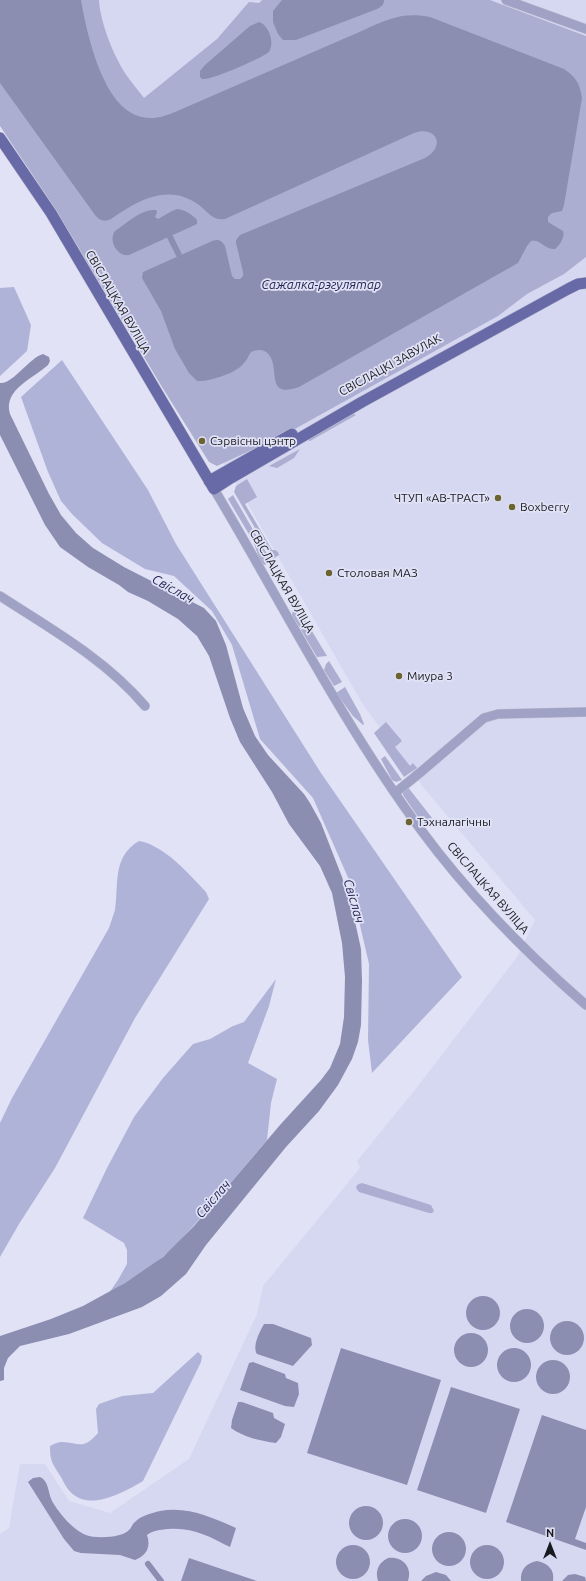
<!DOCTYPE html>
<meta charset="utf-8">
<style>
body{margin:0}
#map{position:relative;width:586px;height:1581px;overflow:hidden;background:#e1e2f5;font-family:Ubuntu,sans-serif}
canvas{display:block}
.north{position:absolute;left:530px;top:1525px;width:40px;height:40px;-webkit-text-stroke:3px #e1e2f5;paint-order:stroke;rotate:0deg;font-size:11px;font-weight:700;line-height:16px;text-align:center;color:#191a20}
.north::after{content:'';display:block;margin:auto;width:14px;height:18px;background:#191a20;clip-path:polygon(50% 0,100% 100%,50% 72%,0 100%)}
</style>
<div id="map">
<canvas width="586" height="1581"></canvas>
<div class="north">N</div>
</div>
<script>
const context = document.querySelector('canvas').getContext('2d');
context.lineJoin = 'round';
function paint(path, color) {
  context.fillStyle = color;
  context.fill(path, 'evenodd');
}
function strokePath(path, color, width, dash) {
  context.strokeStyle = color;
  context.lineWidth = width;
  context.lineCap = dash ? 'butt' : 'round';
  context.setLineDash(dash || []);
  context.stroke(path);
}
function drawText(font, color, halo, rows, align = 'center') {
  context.font = font + ' Ubuntu,sans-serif';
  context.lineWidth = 3.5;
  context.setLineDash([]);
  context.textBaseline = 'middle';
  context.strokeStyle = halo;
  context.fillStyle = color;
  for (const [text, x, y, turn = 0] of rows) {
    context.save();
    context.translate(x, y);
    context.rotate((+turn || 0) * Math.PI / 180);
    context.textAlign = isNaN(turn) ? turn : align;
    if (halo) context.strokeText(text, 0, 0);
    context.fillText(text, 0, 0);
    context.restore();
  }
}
paint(new Path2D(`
 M 0,0 L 586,0 L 586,1581 L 0,1581 L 0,1534 L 9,1528 L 20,1464 L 45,1464 L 69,1501 L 110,1513 L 189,1459 L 257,1314 L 263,1286 L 360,1168 L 357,1161 L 414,1091 L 517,957 L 535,920 L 423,787 L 362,703 L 245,499 L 207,436 Z`), '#d6d8f2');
paint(new Path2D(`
 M 0,0 L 99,0 C 100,22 114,57 127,76 C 132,83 138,90 144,98 L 217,39 L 249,2 L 259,3 L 262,0 L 490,0 L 586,36 L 586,257 L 564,274 L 527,294 L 498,316 L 284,435 L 217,466 L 209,462 L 162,387 L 56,210 L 0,126 Z
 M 352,413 L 356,415 L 310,441 L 308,440 Z
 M 300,449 L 294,458 L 277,468 L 269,466 Z
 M 247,479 L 257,497 L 245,504 L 272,550 L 275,550 L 278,552 L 279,555 L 273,559 L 234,492 L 236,486 Z
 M 233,495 L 271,561 L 265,565 L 261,563 L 253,541 L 228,499 Z
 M 298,608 L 327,656 L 317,657 L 292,615 L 293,610 Z
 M 329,661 L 342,682 L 334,686 L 324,670 L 326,664 Z
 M 345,687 L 360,714 L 364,724 L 363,725 L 353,716 L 336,693 Z
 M 386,722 L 402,741 L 395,747 L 410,766 L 413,763 L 417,768 L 404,777 L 374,733 Z
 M 385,756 L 402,780 L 396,782 L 392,780 L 381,759 Z
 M 407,786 L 432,818 L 423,824 L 403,795 L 403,792 Z
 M 362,1183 L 431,1205 L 434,1211 L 432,1213 L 429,1213 L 359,1192 L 356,1188 L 357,1185 Z`), '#abaed0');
paint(new Path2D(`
 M 14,287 L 31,325 L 27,351 L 0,376 L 0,288 Z
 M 62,360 L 148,490 L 176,544 L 321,773 L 462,977 L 372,1073 L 368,1040 L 369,964 L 350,882 L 313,798 L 260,739 L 232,645 L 212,611 L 174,576 L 145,569 L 102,543 L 72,514 L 61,501 L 48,472 L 21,397 Z
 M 139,841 C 164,845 189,874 206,892 L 209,899 L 135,1018 L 55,1168 L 19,1224 L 0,1257 L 0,1123 L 12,1098 L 109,928 C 111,922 113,916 115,910 C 119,883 112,857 139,841 Z
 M 276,979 L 269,1006 L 248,1063 L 277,1079 L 271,1103 L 267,1140 L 205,1213 L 173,1248 L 152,1266 L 109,1293 L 118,1280 L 127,1264 L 127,1250 L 124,1243 L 83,1218 L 107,1168 L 134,1117 L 163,1078 L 193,1044 L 210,1039 L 233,1026 L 244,1022 Z
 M 198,1352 L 202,1356 L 201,1362 L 143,1481 C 126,1491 93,1510 74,1495 C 68,1491 64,1483 61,1477 C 53,1464 50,1462 50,1446 C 54,1444 58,1442 62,1442 C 81,1443 83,1450 98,1433 L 96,1409 L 99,1404 L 122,1396 L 153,1393 Z`), '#b0b3d8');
paint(new Path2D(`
 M 0,0 L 81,0 C 87,34 103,109 142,117 C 154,120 165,116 175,112 L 364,30 C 388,19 403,12 430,17 L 564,69 C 576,77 580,84 582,98 L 564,205 L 562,211 L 552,213 L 548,217 L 548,222 L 563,231 C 565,237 560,245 555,249 C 545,250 541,239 531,241 L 527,246 L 518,263 L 299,387 C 262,400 283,364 266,352 C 261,349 256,350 251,352 C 248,356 247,360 244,363 C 237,373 209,382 197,381 L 189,373 L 175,349 L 161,311 L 142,278 L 143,272 L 210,242 C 216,239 221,239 225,246 L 232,276 L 235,279 L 240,279 L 243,276 L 243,272 L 236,243 L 236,240 L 240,235 L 425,158 C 446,147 437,125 414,133 L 225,219 C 213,221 208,212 199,205 C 168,182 137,201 111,219 C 104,222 100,221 95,215 L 0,83 Z
 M 282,0 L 384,0 C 384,5 381,7 377,9 L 296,40 L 283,40 L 278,34 L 273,22 L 273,11 Z
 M 259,22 C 269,25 275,43 269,52 C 262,58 210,81 202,79 L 200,77 L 200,71 L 205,65 L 250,26 Z
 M 177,209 C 185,210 192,214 197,220 L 197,224 L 129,255 C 117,257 108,240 115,231 C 127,223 141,209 156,210 L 157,212 L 155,217 L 158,219 L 172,211 Z
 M 43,354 L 49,357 L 50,361 L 48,365 C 33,379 3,389 10,414 L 49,494 L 61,515 L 76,533 L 93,548 L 124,567 L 204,608 L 216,621 L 226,645 L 243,708 L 255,736 L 268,755 L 304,794 L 310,803 L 321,823 L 342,877 L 354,917 L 361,949 L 362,981 L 361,1025 L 358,1042 L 352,1059 L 338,1085 L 319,1111 L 286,1147 L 206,1245 L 186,1274 L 161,1296 L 142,1307 L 69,1334 L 20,1346 L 8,1358 L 4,1368 L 4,1380 L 0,1381 L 0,1336 L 51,1319 L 83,1306 L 125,1283 L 163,1257 L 194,1226 L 280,1125 L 321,1080 L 330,1068 L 340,1044 L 344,1017 L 345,977 L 342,943 L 332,893 L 320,866 L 289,824 L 272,792 L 240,742 L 230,718 L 209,656 L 197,636 L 178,619 L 148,601 L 128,592 L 119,585 L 88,567 L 60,547 L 45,525 L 0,435 L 0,383 C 12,385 29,358 43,354 Z
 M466 1313a17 17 0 1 1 34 0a17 17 0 1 1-34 0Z
 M510 1326a17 17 0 1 1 34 0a17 17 0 1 1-34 0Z
 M550 1338a17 17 0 1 1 34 0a17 17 0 1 1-34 0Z
 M 264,1324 L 273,1324 L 311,1338 L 312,1345 L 293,1366 L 257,1354 C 252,1346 260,1331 264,1324 Z
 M454 1350a17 17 0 1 1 34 0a17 17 0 1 1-34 0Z
 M 341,1348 L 441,1380 L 407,1485 L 307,1453 Z
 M497 1365a17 17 0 1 1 34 0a17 17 0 1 1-34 0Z
 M536 1377a17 17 0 1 1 34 0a17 17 0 1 1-34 0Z
 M 253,1362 L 285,1374 L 286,1378 L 298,1383 L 299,1394 L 294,1407 L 285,1406 L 240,1390 L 249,1363 Z
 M 451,1387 L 520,1409 L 486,1513 L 417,1490 Z
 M 238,1402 L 242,1402 L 273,1413 L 274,1418 L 285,1424 L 281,1437 L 276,1443 C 261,1441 243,1437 231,1428 L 232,1420 Z
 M 542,1415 L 586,1430 L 586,1507 L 575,1539 L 586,1543 L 586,1550 L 506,1522 Z
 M 40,1477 C 49,1481 48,1493 52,1501 C 59,1513 73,1530 86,1535 C 96,1539 123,1538 130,1529 C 132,1527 132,1524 135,1522 C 140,1516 152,1513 160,1511 C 187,1506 211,1517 236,1528 L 230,1547 C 208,1536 193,1527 168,1529 C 160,1530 154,1530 147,1535 C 151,1547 147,1555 135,1560 L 120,1555 L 81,1553 L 74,1551 L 64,1539 L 28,1482 L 33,1478 Z
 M349 1523a17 17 0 1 1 34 0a17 17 0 1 1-34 0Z
 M388 1536a17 17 0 1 1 34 0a17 17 0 1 1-34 0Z
 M432 1549a17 17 0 1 1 34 0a17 17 0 1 1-34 0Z
 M336 1562a17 17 0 1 1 34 0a17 17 0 1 1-34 0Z
 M470 1562a17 17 0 1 1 34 0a17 17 0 1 1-34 0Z
 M 189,1558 L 257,1581 L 181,1581 Z
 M 388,1558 C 402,1556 413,1567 408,1581 L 378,1581 C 375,1571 378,1563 388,1558 Z
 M 537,1561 C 548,1563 555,1570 553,1581 L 521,1581 C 520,1570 526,1563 537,1561 Z
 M 436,1572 L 446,1575 L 451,1581 L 421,1581 L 426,1576 Z
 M 575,1574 L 585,1577 L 586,1581 L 562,1581 L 568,1575 Z`), '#8b8eb1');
strokePath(new Path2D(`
 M 170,237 L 179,255
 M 148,1564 L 161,1581`), '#8b8eb1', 6);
const minor = new Path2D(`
 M 506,0 L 586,29
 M 214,489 C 282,603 342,723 421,830 C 469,895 525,952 586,1005
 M 0,596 C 51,629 105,659 145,706
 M 395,793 L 422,771 L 484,718 L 498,714 L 586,712`);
const major = new Path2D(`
 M 0,138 L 51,213 L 214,489 L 231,478 L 362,402 L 568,289 L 578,284 L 586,283
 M 209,481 L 292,434`);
strokePath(minor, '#bdbecf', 10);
strokePath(major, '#bdbecf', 12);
strokePath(minor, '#a0a2c5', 9);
strokePath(major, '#686aa8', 11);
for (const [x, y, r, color] of [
 [202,441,4,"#6b6431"],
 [498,498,4,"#6b6431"],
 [512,507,4,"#6b6431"],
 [329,573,4,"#6b6431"],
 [399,676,4,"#6b6431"],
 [409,822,4,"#6b6431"]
]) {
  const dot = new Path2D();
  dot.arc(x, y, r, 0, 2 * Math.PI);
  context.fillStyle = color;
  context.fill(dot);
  strokePath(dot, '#e1e2f5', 1.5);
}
drawText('12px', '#191a20', '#e1e2f5', [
 ["СВІСЛАЦКАЯ ВУЛІЦА",118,302,60],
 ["СВІСЛАЦКІ ЗАВУЛАК",390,365,-29],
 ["СВІСЛАЦКАЯ ВУЛІЦА",282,581,60],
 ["СВІСЛАЦКАЯ ВУЛІЦА",488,888,49]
]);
drawText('12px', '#191a20', '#e1e2f5', [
 ["Сэрвісны цэнтр",210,441],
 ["ЧТУП «АВ-ТРАСТ»",490,498,"right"],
 ["Boxberry",520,507],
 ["Столовая МАЗ",337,573],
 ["Миура 3",407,676],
 ["Тэхналагічны",417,822]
], 'left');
drawText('italic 13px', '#262554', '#e1e2f5', [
 ["Сажалка-рэгулятар",321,285],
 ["Свіслач",173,589,29],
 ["Свіслач",354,901,74],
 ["Свіслач",213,1199,-49]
]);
</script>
